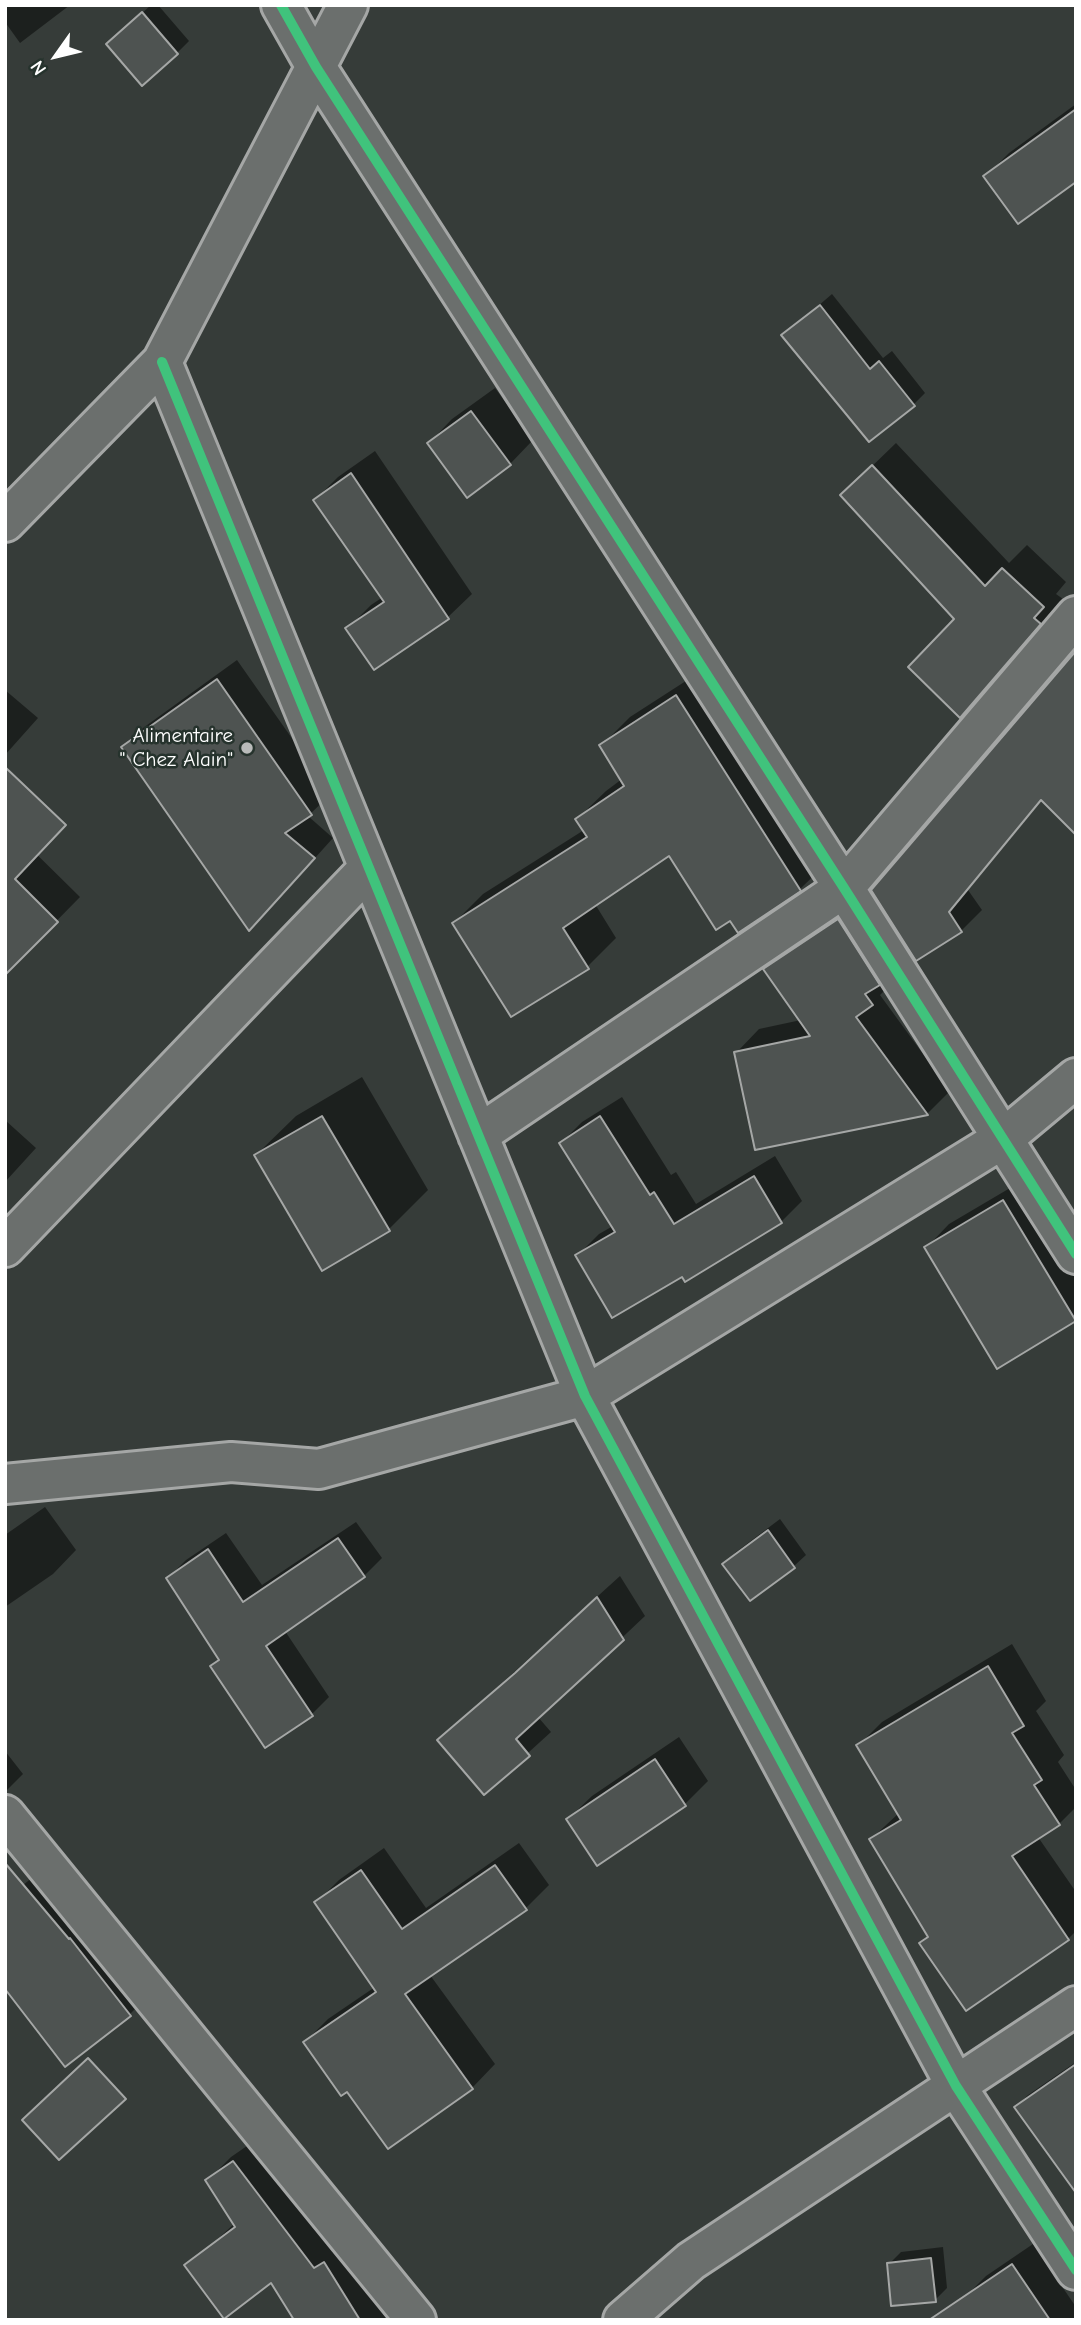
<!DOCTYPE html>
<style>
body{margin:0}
#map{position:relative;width:1081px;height:2325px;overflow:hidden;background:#363c39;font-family:"Comic Neue",sans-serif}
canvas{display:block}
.frame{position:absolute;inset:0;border:7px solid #fff;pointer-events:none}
.north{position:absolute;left:21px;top:21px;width:70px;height:70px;-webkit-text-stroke:5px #26332d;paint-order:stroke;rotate:236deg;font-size:19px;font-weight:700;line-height:28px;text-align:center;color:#fff}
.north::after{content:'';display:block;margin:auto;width:24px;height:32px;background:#fff;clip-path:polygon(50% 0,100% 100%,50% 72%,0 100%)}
</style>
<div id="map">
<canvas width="1081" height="2325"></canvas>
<div class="frame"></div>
<div class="north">N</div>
</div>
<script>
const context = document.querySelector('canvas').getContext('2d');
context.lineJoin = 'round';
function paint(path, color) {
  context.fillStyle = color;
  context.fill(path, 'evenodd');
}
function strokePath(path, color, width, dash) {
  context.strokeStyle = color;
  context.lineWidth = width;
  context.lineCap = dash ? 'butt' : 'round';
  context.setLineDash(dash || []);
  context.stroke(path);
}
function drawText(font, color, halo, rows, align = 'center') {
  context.font = font + ' "Comic Neue",sans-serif';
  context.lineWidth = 5;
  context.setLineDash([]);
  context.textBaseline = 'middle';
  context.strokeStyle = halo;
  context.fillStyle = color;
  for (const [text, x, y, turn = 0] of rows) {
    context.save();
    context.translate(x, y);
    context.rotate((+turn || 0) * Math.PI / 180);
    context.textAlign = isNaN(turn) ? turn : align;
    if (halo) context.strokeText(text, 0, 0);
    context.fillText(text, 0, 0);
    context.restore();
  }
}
paint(new Path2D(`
 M 5,5 L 70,5 L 20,43 L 5,22 Z
 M 151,5 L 158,5 L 189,41 L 177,53 L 120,33 Z
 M 1076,104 L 1076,180 L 986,176 L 1009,153 Z
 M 832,294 L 883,358 L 892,351 L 925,393 L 913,405 L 783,336 Z
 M 495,388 L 533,440 L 510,464 L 429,443 L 452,419 Z
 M 896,443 L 1009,563 L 1027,545 L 1066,582 L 1056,594 L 1063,599 L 984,692 L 960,715 L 956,619 L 866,472 Z
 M 375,451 L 472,594 L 448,617 L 374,667 L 348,628 L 371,605 L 383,597 L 315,500 L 338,477 Z
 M 1076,653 L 1076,684 L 1043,799 L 968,890 L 982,910 L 961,931 L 873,890 Z
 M 237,660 L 331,794 L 308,816 L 333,838 L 269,909 L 124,748 L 143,728 Z
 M 706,668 L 829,861 L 800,889 L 670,854 L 595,904 L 616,938 L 587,967 L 454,923 L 483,894 L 584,830 L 577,819 L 606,791 L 622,779 L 601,746 L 630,717 Z
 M 5,690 L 38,718 L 5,755 Z
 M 14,832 L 80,897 L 25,953 L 5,933 Z
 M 862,897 L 895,980 L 880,995 L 950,1091 L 927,1114 L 757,1148 L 736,1053 L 759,1029 L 801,1020 L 766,969 L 789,946 Z
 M 362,1077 L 428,1190 L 389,1229 L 256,1155 L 296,1116 Z
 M 622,1097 L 671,1175 L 676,1172 L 696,1204 L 775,1156 L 802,1201 L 781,1222 L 686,1280 L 683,1275 L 578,1255 L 599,1234 L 613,1226 L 561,1143 L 582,1122 Z
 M 5,1120 L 36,1148 L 5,1182 Z
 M 1027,1178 L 1076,1259 L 1076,1319 L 997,1366 L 926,1248 L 949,1224 Z
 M 45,1507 L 76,1550 L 53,1574 L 5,1607 L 5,1535 Z
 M 780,1519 L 806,1555 L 794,1566 L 751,1599 L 724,1564 L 736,1552 Z
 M 356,1522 L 382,1558 L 364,1576 L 285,1631 L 329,1697 L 311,1715 L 212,1666 L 220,1658 L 168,1578 L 186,1560 L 226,1533 L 262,1585 Z
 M 620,1576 L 645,1616 L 538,1717 L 551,1732 L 484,1793 L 439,1740 Z
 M 1012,1644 L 1046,1701 L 1036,1711 L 1064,1755 L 1058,1762 L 1076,1790 L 1076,1807 L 1059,1824 L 1038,1837 L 1076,1892 L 1076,1931 L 1068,1939 L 922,1943 L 929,1936 L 871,1839 L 899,1813 L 858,1746 L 882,1722 Z
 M 679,1737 L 708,1781 L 685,1804 L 598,1863 L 568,1819 L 592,1796 Z
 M 5,1751 L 23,1774 L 5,1792 Z
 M 519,1843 L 549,1885 L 526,1908 L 430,1975 L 495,2064 L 472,2088 L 348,2089 L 305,2042 L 328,2019 L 375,1987 L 316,1903 L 339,1880 L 384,1848 L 426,1908 Z
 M 45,1867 L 149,1995 L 129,2015 L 5,1900 Z
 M 1076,2062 L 1076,2146 L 1016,2107 L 1028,2095 Z
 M 257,2139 L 398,2320 L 296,2320 L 271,2281 L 208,2248 L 235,2223 L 208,2180 L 231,2157 Z
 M 1033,2244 L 1076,2307 L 1076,2320 L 981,2320 L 965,2297 L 986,2276 Z
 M 943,2247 L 947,2288 L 935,2300 L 889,2264 L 901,2252 Z`), '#0007');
const building = new Path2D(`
 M 142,12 L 178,54 L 142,86 L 106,44 Z
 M 1076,109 L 1076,182 L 1018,224 L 983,176 Z
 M 820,305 L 870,369 L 879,361 L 915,406 L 869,442 L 781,335 Z
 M 471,411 L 511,465 L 467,498 L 427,443 Z
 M 872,465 L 985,586 L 1002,568 L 1044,607 L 1034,618 L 1041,624 L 960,718 L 908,667 L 954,619 L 840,495 Z
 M 351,473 L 449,619 L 374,670 L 345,628 L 384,602 L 313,500 Z
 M 1074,653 L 1076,655 L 1076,835 L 1041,800 L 949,912 L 962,932 L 916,961 L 871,890 Z
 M 217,679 L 312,815 L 285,833 L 315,858 L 249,931 L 121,747 Z
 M 676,695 L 801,891 L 738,933 L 730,921 L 716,930 L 669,856 L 563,928 L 589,969 L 511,1017 L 452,923 L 587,837 L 575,819 L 624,786 L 599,745 Z
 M 5,767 L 66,825 L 15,879 L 58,922 L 5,975 Z
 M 838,919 L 880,985 L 865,994 L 873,1005 L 856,1017 L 928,1115 L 755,1150 L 734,1052 L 810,1036 L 763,969 Z
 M 322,1116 L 390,1231 L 322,1271 L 254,1155 Z
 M 600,1116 L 650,1195 L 654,1192 L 674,1224 L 754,1176 L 782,1223 L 685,1282 L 682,1277 L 612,1318 L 575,1255 L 615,1232 L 559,1143 Z
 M 1003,1200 L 1076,1321 L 997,1369 L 924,1247 Z
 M 768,1530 L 795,1568 L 750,1601 L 722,1564 Z
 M 338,1538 L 365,1577 L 266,1646 L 313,1716 L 265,1748 L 210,1666 L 219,1660 L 166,1578 L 208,1549 L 243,1602 Z
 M 597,1597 L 624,1640 L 516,1739 L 530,1756 L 484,1795 L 437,1740 L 515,1673 Z
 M 988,1666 L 1024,1726 L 1012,1733 L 1042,1780 L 1034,1785 L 1060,1825 L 1012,1856 L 1069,1940 L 966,2011 L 919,1943 L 928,1937 L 869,1839 L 901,1820 L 856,1745 Z
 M 655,1759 L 686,1806 L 597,1866 L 566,1819 Z
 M 5,1863 L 69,1939 L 70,1938 L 131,2016 L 65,2067 L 5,1989 Z
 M 495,1865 L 527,1910 L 405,1994 L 473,2089 L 388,2149 L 347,2092 L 341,2096 L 303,2042 L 376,1992 L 314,1902 L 361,1870 L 402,1929 Z
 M 88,2058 L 126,2099 L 59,2160 L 22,2120 Z
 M 1076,2064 L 1076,2193 L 1014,2107 Z
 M 233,2161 L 314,2268 L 324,2262 L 360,2320 L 294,2320 L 271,2283 L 224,2319 L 184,2265 L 235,2227 L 205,2180 Z
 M 931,2258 L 936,2302 L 891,2306 L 887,2263 Z
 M 1012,2264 L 1050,2320 L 929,2320 Z`);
paint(building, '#4e5351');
strokePath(building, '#a5a7a6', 2);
const street = new Path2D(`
 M 281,5 L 316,67 L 844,888 L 1076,1254
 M 162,362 L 585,1396 L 956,2086 L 1076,2270
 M 5,522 L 162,362 L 348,5
 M 478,1135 L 844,888 L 1076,616
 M 5,1247 L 369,868
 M 5,1484 L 231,1462 L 319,1469 L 585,1396 L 1004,1138 L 1076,1078
 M 5,1815 L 416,2320
 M 623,2320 L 691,2261 L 1076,2006`);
strokePath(street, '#a5a7a6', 44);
strokePath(street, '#6b6f6d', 38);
strokePath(new Path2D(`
 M 281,5 L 316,67 L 844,888 L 1076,1254
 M 162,362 L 585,1396 L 956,2086 L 1076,2270`), '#40c37c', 10);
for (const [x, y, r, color] of [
 [247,748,7,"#b9bbba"]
]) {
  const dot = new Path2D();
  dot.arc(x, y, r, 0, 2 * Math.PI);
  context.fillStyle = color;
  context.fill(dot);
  strokePath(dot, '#26332d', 2.5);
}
drawText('21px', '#fff', '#26332d', [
 ["Alimentaire",233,736],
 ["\" Chez Alain\"",233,760]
], 'right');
</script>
